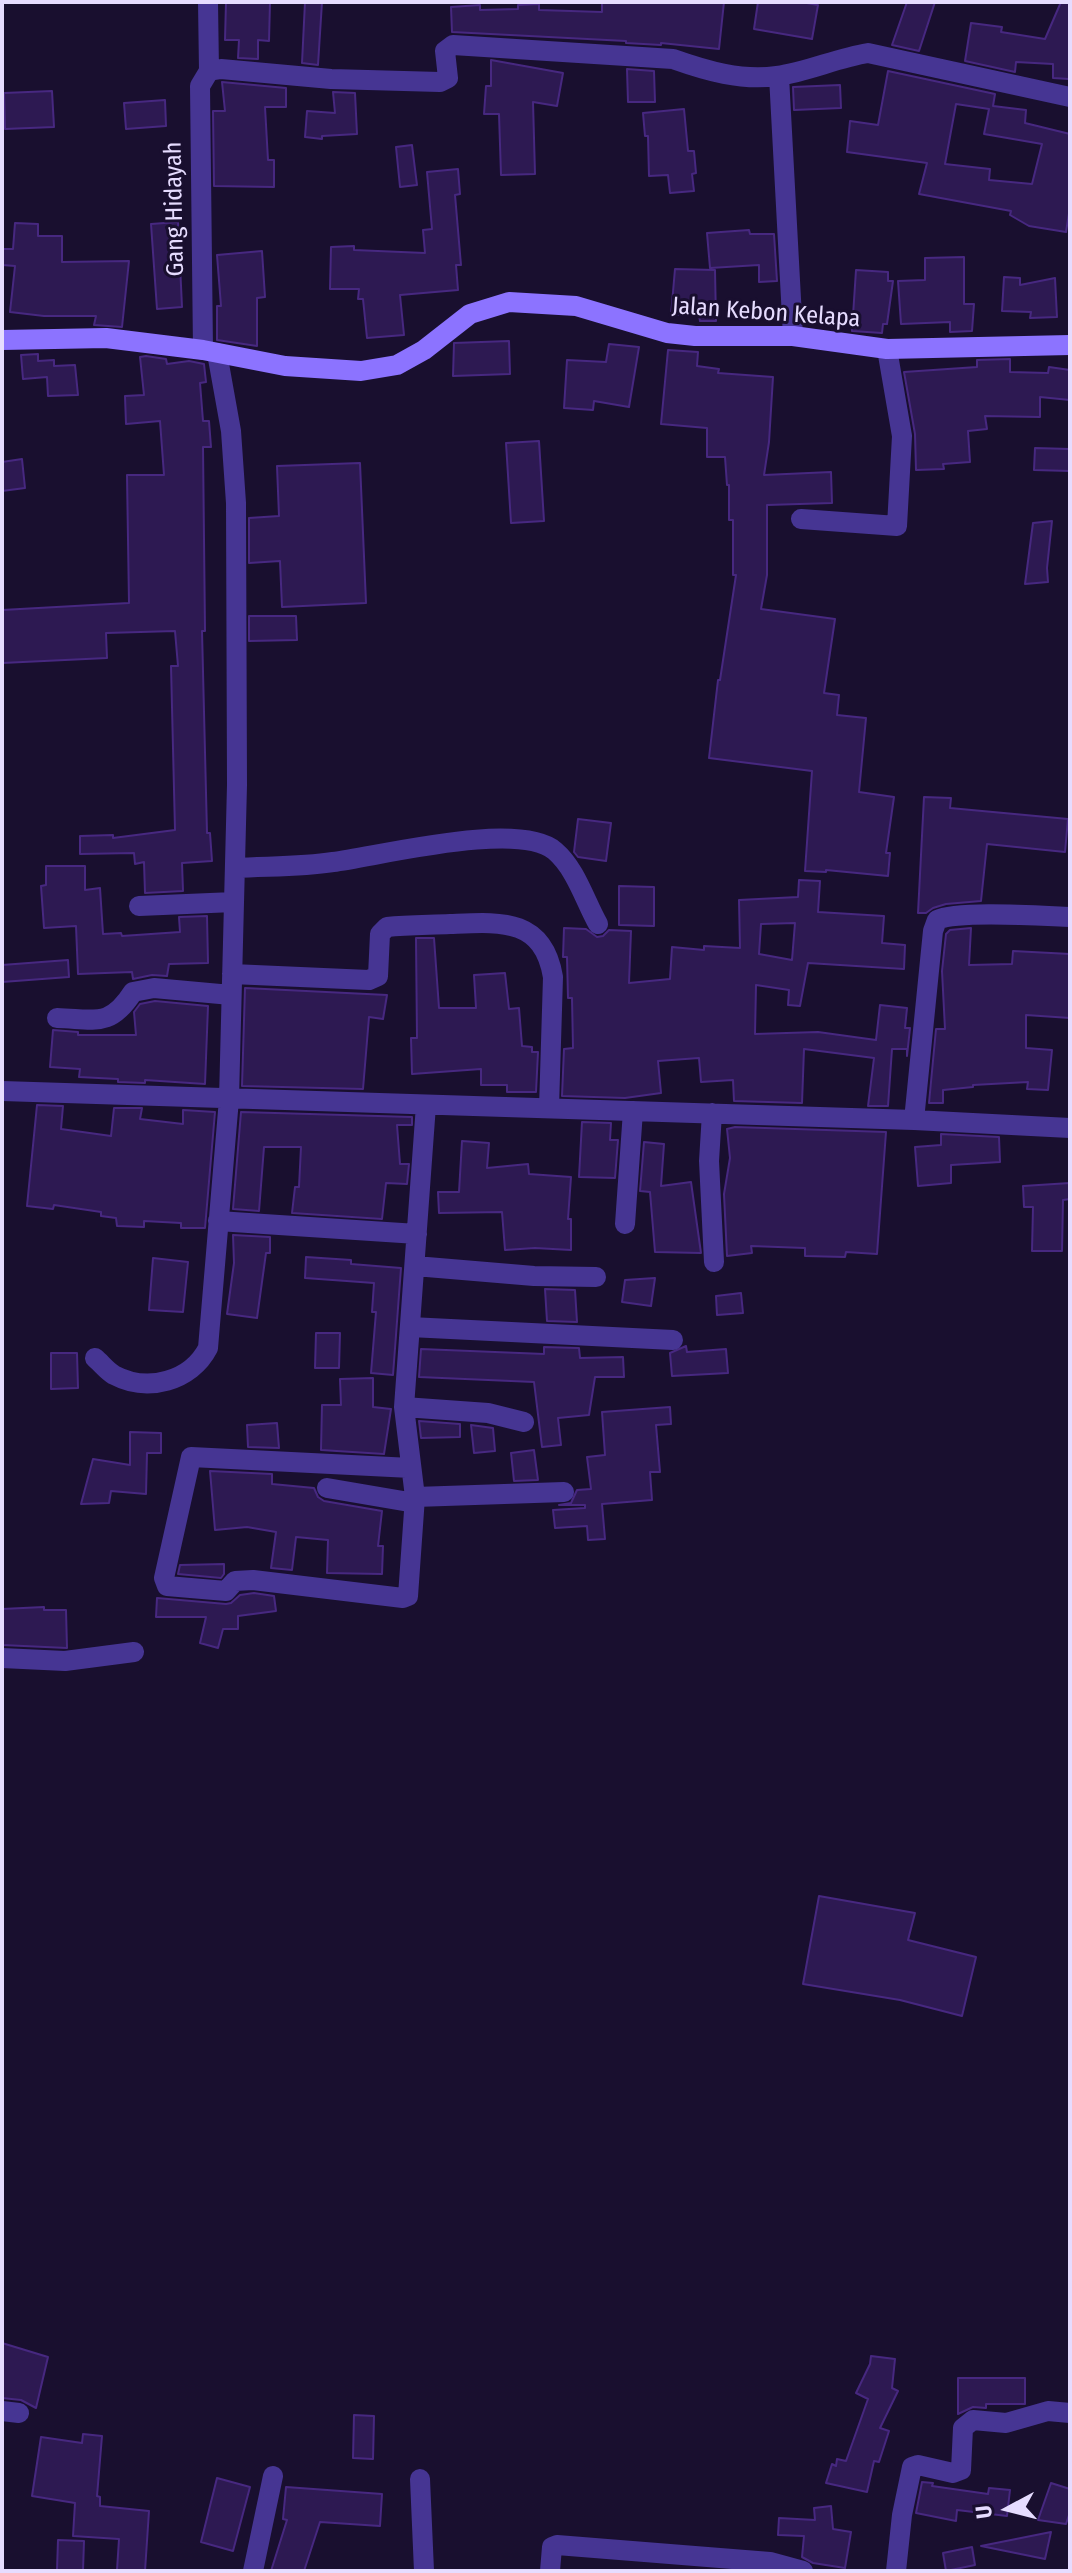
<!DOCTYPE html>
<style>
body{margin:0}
#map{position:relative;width:1072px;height:2573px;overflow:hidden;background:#190f2f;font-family:"Fira Sans Condensed",sans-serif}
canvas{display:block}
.frame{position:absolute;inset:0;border:4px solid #e6dcff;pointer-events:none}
.north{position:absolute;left:968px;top:2469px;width:80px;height:80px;-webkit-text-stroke:6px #190f2f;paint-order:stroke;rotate:263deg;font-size:22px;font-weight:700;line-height:32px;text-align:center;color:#e6dcff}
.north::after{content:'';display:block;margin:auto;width:28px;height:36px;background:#e6dcff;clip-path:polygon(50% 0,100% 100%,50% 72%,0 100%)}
</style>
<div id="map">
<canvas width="1072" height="2573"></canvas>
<div class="frame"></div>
<div class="north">U</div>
</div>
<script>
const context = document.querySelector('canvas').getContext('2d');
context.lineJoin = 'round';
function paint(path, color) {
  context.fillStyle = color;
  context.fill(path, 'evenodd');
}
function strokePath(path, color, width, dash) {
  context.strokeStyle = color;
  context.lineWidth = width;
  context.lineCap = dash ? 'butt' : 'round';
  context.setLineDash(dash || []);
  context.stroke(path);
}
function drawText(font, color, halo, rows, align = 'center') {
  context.font = font + ' "Fira Sans Condensed",sans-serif';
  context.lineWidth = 6;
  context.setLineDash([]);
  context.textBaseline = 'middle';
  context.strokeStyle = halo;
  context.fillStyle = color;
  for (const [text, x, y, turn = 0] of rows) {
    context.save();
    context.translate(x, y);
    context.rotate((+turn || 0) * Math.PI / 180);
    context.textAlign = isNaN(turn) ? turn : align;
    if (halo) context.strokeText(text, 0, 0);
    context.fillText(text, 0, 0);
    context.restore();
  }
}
const building = new Path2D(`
 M 226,2 L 270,2 L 269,41 L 258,40 L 258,59 L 238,58 L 239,40 L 225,40 Z
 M 305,2 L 322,2 L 318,65 L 302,63 Z
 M 602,2 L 724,2 L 719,49 L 661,43 L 661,45 L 626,43 L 626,41 L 452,32 L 451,7 L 480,5 L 480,10 L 518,9 L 518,5 L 539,4 L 539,10 L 602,12 Z
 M 758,2 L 801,2 L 818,5 L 812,39 L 754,29 Z
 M 907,2 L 935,2 L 919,51 L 892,45 Z
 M 1061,2 L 1070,2 L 1069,79 L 1053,78 L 1053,64 L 1016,62 L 1015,72 L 965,61 L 971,23 L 1002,27 L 1001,32 L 1045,39 Z
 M 491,60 L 563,73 L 557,106 L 533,102 L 535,174 L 501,175 L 499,114 L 484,114 L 486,86 L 491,86 Z
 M 627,69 L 654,71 L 655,102 L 628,102 Z
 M 888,71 L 995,94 L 993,106 L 1026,110 L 1025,123 L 1070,134 L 1070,207 L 1066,232 L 1029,226 L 1010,215 L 1011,211 L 919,194 L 927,163 L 847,152 L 850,121 L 878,125 ZM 956,104 L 989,109 L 984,134 L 1042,144 L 1032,184 L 989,180 L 990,169 L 945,164 Z
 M 222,82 L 286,88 L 286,107 L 265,107 L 268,160 L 274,160 L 274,187 L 214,186 L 213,111 L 225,111 Z
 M 840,85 L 841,108 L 794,110 L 793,87 Z
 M 52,91 L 54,127 L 5,129 L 4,93 Z
 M 333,92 L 355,93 L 357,134 L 322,136 L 322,139 L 305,137 L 307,111 L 335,113 Z
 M 165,100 L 166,126 L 126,129 L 124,103 Z
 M 684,109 L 688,151 L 694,151 L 696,173 L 692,174 L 694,191 L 670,193 L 668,175 L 649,176 L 648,136 L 645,136 L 643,113 Z
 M 412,145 L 417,185 L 400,187 L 396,147 Z
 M 458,169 L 460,194 L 455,195 L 461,265 L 456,265 L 458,290 L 400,295 L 404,335 L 367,338 L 363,299 L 358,299 L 359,289 L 330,289 L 331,247 L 354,246 L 354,250 L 425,253 L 423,230 L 432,229 L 427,172 Z
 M 178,222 L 182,307 L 157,309 L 151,224 Z
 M 15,223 L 38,224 L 38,236 L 62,236 L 62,262 L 129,261 L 122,327 L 94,325 L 96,316 L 44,316 L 10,312 L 15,266 L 2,265 L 2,249 L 13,249 Z
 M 749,230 L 750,234 L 774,234 L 777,281 L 759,282 L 759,265 L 710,268 L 707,233 Z
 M 262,251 L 265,297 L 257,298 L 257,346 L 217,340 L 217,306 L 221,306 L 217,255 Z
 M 964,257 L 964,304 L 974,304 L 972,331 L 950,332 L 950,322 L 901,324 L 898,281 L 925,280 L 925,258 Z
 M 675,269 L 715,270 L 716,321 L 700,321 L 699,315 L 671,315 Z
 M 856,270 L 888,272 L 888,281 L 893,281 L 887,324 L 883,324 L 882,333 L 852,331 Z
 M 1004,277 L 1020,278 L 1020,285 L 1055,278 L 1057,317 L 1030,318 L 1031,312 L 1002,311 Z
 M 509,341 L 510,374 L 453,376 L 454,343 Z
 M 609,344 L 639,347 L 629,407 L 594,401 L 593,410 L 564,408 L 567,360 L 606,362 Z
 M 668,350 L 698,352 L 697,366 L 719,369 L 718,373 L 773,377 L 769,442 L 764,475 L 831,472 L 832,503 L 767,505 L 767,575 L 761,609 L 835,619 L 824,693 L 839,695 L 837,715 L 866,718 L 859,792 L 894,797 L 886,853 L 890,853 L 888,876 L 826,870 L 826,872 L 805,871 L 812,771 L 709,758 L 718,680 L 720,680 L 736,575 L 733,575 L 733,520 L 729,520 L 729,485 L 727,485 L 725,457 L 707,457 L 707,428 L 661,424 Z
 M 38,354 L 38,361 L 54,360 L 54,366 L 75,365 L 78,395 L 48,396 L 47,377 L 23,379 L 21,355 Z
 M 146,356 L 166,359 L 167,364 L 189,361 L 204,364 L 206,382 L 200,383 L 203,421 L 209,421 L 211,447 L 203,447 L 205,631 L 202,631 L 207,833 L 210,833 L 212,861 L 182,863 L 183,891 L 145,893 L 144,862 L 135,864 L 134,853 L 80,854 L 80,836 L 113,835 L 113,838 L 175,830 L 171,666 L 178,666 L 175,631 L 106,633 L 107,658 L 2,663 L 2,610 L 129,603 L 127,475 L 164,475 L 160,421 L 126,424 L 125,396 L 144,395 L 140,357 Z
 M 1010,359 L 1010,372 L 1048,373 L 1049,367 L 1070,370 L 1070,400 L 1040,397 L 1040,417 L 985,416 L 987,429 L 968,431 L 970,462 L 943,464 L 944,469 L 916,470 L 915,434 L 904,372 L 977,367 L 977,360 Z
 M 539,441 L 544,521 L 511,523 L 506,443 Z
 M 1035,448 L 1070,449 L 1070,471 L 1034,470 Z
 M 22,459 L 25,488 L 2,491 L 2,462 Z
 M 360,463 L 366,603 L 282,607 L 280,561 L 249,563 L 249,518 L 279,516 L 277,466 Z
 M 1052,521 L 1047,568 L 1048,582 L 1025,584 L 1033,523 Z
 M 249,616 L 296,616 L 297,640 L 249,641 Z
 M 924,797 L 951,798 L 950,808 L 1068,819 L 1065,852 L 987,844 L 981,901 L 946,904 L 933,908 L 926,913 L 918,913 Z
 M 578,819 L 611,823 L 606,861 L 578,857 L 574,852 Z
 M 46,866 L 85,866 L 85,890 L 100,888 L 103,934 L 121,933 L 122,936 L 180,932 L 179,917 L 207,916 L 208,963 L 169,964 L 167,976 L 152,975 L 133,979 L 132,972 L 78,974 L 76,926 L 44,928 L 41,886 L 46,885 Z
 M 799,880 L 820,881 L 818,912 L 884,916 L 882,943 L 905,945 L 904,969 L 808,963 L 800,1006 L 788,1005 L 789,990 L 756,985 L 755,1034 L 818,1032 L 876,1040 L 880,1005 L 907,1008 L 905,1028 L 910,1028 L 907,1056 L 907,1049 L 892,1049 L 888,1106 L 868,1106 L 874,1058 L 804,1049 L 802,1103 L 734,1101 L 733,1080 L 701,1082 L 699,1058 L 658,1061 L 661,1093 L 625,1098 L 562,1096 L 564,1049 L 573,1048 L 572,998 L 568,998 L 567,957 L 563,957 L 564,928 L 586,929 L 597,937 L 603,936 L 609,930 L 631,931 L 629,983 L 670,979 L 672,947 L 704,950 L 704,946 L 740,948 L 739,900 L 798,897 ZM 795,923 L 792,960 L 759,954 L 761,924 Z
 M 619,886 L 654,887 L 654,926 L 619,925 Z
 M 971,928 L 969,965 L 1012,964 L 1013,951 L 1070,954 L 1070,1018 L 1026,1015 L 1026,1048 L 1052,1050 L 1048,1090 L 1027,1089 L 1028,1082 L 973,1085 L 973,1087 L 943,1090 L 943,1103 L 929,1103 L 936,1029 L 945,1029 L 942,971 L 946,934 L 950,930 Z
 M 416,938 L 434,938 L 439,1008 L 476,1008 L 474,975 L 505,973 L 509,1009 L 519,1008 L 522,1046 L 532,1047 L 532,1052 L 538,1052 L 536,1092 L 507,1092 L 507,1085 L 481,1085 L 481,1069 L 412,1074 L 411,1038 L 417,1038 Z
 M 68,960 L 69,977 L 2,982 L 2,965 Z
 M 245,988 L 387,995 L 383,1019 L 369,1017 L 363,1089 L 242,1086 Z
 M 155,1001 L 208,1006 L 205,1084 L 145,1080 L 145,1083 L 118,1082 L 118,1079 L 79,1077 L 80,1069 L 50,1067 L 53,1030 L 78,1032 L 78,1035 L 136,1035 L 134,1012 L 140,1004 Z
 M 37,1105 L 63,1106 L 61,1129 L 111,1136 L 114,1108 L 142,1108 L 140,1119 L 183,1124 L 183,1110 L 215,1112 L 205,1228 L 181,1228 L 181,1223 L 144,1221 L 144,1227 L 117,1226 L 116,1218 L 101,1216 L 101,1212 L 54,1205 L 53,1209 L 27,1206 Z
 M 241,1112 L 412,1117 L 412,1125 L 397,1125 L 400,1164 L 409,1164 L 407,1184 L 386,1183 L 382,1219 L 292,1213 L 295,1187 L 299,1187 L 301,1147 L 264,1147 L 259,1211 L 233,1209 Z
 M 582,1122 L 611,1123 L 610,1140 L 618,1140 L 615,1178 L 579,1177 Z
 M 735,1127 L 886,1132 L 877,1254 L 846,1252 L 845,1257 L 805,1256 L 805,1248 L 751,1246 L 752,1253 L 727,1256 L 724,1194 L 730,1158 L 727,1129 Z
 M 941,1134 L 999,1137 L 1000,1162 L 951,1165 L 951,1183 L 918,1186 L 915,1147 L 941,1145 Z
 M 462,1141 L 489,1143 L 487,1168 L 528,1164 L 529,1174 L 571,1177 L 568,1219 L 571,1219 L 571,1250 L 535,1248 L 505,1250 L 502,1212 L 439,1213 L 438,1192 L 459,1192 Z
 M 644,1142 L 664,1144 L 661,1186 L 691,1182 L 701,1253 L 655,1252 L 650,1192 L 640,1191 Z
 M 1070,1183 L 1070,1199 L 1063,1200 L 1062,1251 L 1032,1251 L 1033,1207 L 1024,1207 L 1023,1186 Z
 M 233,1235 L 270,1237 L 270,1253 L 266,1253 L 257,1318 L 227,1314 L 234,1263 Z
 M 306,1257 L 351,1260 L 351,1264 L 401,1268 L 393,1375 L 371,1373 L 376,1312 L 372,1312 L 374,1283 L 305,1278 Z
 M 153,1258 L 188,1262 L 183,1312 L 149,1310 Z
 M 655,1278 L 651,1306 L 622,1302 L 625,1280 Z
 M 545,1289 L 575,1290 L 577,1322 L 547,1321 Z
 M 741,1293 L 743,1313 L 717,1315 L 716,1296 Z
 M 316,1333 L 340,1333 L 339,1368 L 315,1368 Z
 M 686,1346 L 687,1352 L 726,1349 L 728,1373 L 672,1376 L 670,1353 Z
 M 544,1347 L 579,1348 L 580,1358 L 623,1357 L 624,1377 L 595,1377 L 589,1415 L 558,1418 L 561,1445 L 542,1447 L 534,1382 L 419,1377 L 421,1349 L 544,1354 Z
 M 51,1353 L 77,1353 L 78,1388 L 51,1389 Z
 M 373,1378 L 373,1407 L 391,1409 L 384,1454 L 321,1450 L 322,1405 L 341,1405 L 340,1379 Z
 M 670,1407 L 671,1424 L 656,1425 L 660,1472 L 650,1472 L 652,1500 L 602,1504 L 605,1539 L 588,1540 L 587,1526 L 555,1528 L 553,1510 L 585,1508 L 585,1505 L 559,1505 L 571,1503 L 577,1490 L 591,1489 L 587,1457 L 605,1455 L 602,1412 Z
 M 419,1421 L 460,1424 L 460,1437 L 421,1438 Z
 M 277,1423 L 279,1448 L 248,1447 L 247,1425 Z
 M 471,1425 L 493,1428 L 495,1451 L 474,1453 Z
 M 130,1432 L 161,1433 L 161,1453 L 147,1453 L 146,1494 L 111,1491 L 109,1503 L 81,1504 L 93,1459 L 130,1465 Z
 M 534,1450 L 538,1480 L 514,1481 L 511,1453 Z
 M 210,1471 L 272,1474 L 272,1484 L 314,1488 L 318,1497 L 324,1501 L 382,1511 L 378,1546 L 383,1546 L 382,1574 L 327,1573 L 328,1540 L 296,1537 L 292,1570 L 271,1568 L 276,1532 L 247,1527 L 215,1530 Z
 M 224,1564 L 224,1574 L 221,1578 L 178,1574 L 180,1565 Z
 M 254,1593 L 274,1596 L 276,1611 L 238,1616 L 238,1629 L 223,1629 L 218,1648 L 200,1643 L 206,1617 L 156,1617 L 157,1598 L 226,1604 L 231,1603 L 240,1595 Z
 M 44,1607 L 44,1610 L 66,1610 L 67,1648 L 2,1645 L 2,1609 Z
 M 819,1896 L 915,1913 L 908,1940 L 976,1957 L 962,2016 L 900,2000 L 803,1984 Z
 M 2,2343 L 48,2357 L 36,2408 L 21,2400 L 2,2398 Z
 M 871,2356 L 895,2359 L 892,2388 L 898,2391 L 880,2428 L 889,2431 L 879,2462 L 874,2461 L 867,2492 L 826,2483 L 832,2464 L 836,2466 L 837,2459 L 846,2461 L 868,2399 L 856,2393 L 870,2364 Z
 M 958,2378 L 1025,2378 L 1025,2404 L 986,2404 L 986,2408 L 973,2407 L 958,2414 Z
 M 354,2415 L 374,2416 L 373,2459 L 353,2458 Z
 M 83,2434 L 102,2436 L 97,2496 L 100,2497 L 100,2506 L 149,2511 L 145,2571 L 117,2570 L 119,2539 L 73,2536 L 75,2503 L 32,2496 L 41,2437 L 82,2443 Z
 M 217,2478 L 250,2487 L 233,2551 L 201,2542 Z
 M 922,2482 L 933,2483 L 932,2486 L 988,2494 L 989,2488 L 1010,2490 L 1007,2516 L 957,2510 L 956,2521 L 916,2513 Z
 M 1051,2483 L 1070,2489 L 1070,2512 L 1066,2524 L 1038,2520 Z
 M 286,2487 L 382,2494 L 380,2526 L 320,2522 L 304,2571 L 271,2571 L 287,2520 L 283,2519 Z
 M 831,2506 L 833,2529 L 851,2532 L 845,2568 L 813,2563 L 802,2557 L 804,2536 L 778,2535 L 779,2518 L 815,2520 L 814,2508 Z
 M 1051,2532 L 1045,2559 L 981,2546 Z
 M 58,2540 L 84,2541 L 83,2571 L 57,2570 Z
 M 972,2547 L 975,2565 L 946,2571 L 943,2553 Z`);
paint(building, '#2d1952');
strokePath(building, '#472880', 2);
strokePath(new Path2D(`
 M 208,2 L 209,71
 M 209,71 L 221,69 L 331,79 L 440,82 L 448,78 L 445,51 L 453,45 L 673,59 C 707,71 741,81 777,76 C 807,72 837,58 868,53 L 1070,97
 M 779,76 L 793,336
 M 203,350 L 200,86 L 209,71
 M 801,519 L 897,526 L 902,436 L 887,349
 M 235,868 C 267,866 301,867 333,862 C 380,856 519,820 555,851 C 576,869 585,901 598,924
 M 139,906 L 234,902
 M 232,974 L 369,980 L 378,976 L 380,934 L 387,927 C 407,925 429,925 450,924 C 499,922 543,917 553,977 L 549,1108
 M 57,1018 C 95,1019 110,1028 133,992 L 154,988 L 231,995
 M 2,1091 L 914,1120 L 1070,1128
 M 712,1113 L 709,1161 L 714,1262
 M 914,1120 L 933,931 L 937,920 C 958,910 1042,916 1070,917
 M 218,1221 L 417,1234
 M 625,1224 L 633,1111
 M 415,1266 L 534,1276 L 596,1277
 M 410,1327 L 673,1340
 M 95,1358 C 101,1363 107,1371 114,1375 C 148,1393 191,1381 208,1348 L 229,1099 L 237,785 L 236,503 L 231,431 L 217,353
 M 404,1407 L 488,1413 L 524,1422
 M 411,1468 L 191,1457 L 164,1578 L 167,1586 L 226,1591 L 235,1581 L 253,1580 L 403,1598 L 408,1596 L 415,1497 L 404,1407 L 426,1105
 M 327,1488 L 415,1503
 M 415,1497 L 564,1492
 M 2,1658 L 65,1661 L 134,1652
 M 2,2411 L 19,2413
 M 420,2479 L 424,2571
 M 253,2571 L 273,2476
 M 550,2571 L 552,2547 L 557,2545 L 770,2562 L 803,2571
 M 896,2571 L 902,2515 L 912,2467 L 918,2465 L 953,2473 L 961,2470 L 963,2428 L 973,2420 L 1006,2423 L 1048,2411 L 1070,2413`), '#463593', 20);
strokePath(new Path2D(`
 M 2,340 L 106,338 L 203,350 L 285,366 L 361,371 L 397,365 L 424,350 L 470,314 L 509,302 L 576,306 L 667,333 L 695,336 L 793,336 L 887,349 L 1070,345`), '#8c73ff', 20);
drawText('24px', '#e6dcff', '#190f2f', [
 ["Gang Hidayah",175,209,-91],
 ["Jalan Kebon Kelapa",766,313,4]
]);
</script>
